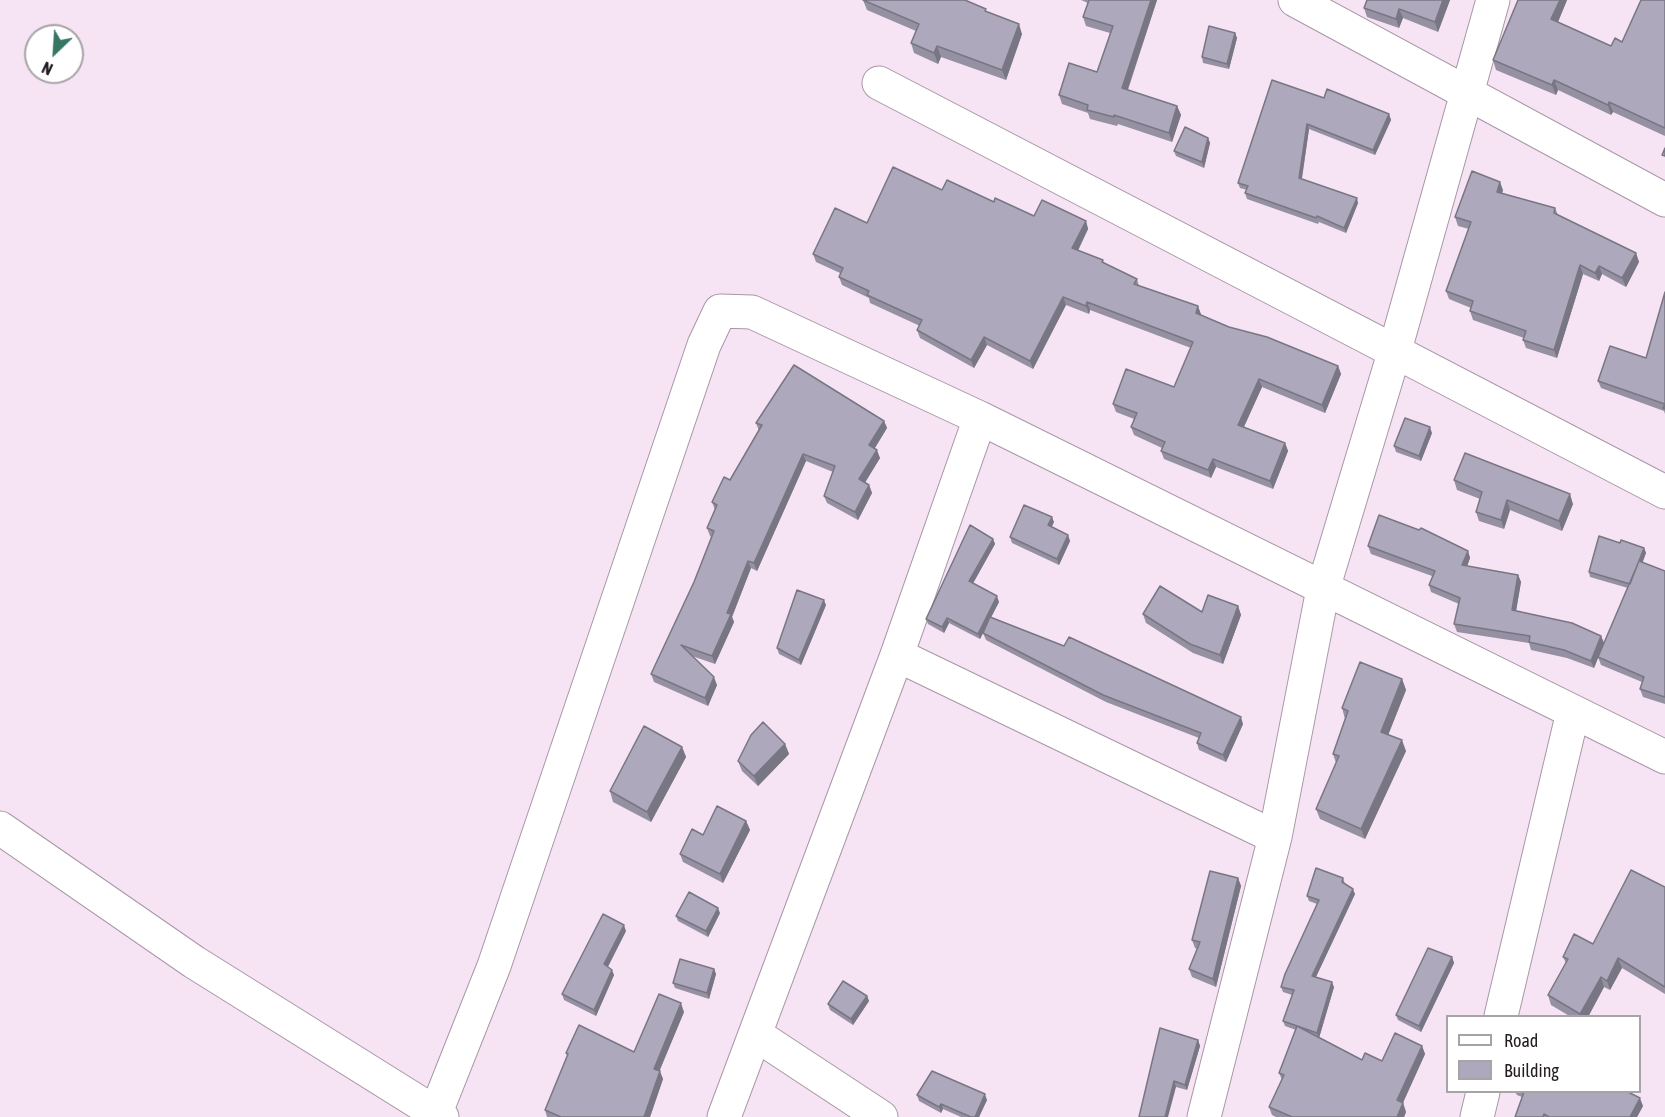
<!DOCTYPE html>
<style>
body{margin:0}
#map{position:relative;width:1665px;height:1117px;overflow:hidden;background:#f6e4f5;font-family:"Asap Condensed",sans-serif}
canvas{display:block}
.legend{position:absolute;left:1446px;top:1015px;width:195px;height:78px;box-sizing:border-box;background:#fff;border:2px solid #a7a4a7;margin:0;padding:8px 10px;list-style:none;font-size:18px;color:#231c22}
.legend li{display:flex;align-items:center;gap:12px;height:30px}
.legend b{width:30px;border:2px solid #a7a4a7}
.north{position:absolute;left:24px;top:24px;width:60px;height:60px;box-sizing:border-box;background:#fff;border:2px solid #a7a4a7;border-radius:50%;rotate:205deg;font-size:16px;font-weight:700;line-height:24px;text-align:center;color:#231c22}
.north::after{content:'';display:block;margin:auto;width:21px;height:27px;background:#367665;clip-path:polygon(50% 0,100% 100%,50% 72%,0 100%)}
</style>
<div id="map">
<canvas width="1665" height="1117"></canvas>
<ul class="legend">
<li><b style="height:8px;background:#fff"></b>Road</li>
<li><b style="height:16px;background:#ada8bc"></b>Building</li>
</ul>
<div class="north">N</div>
</div>
<script>
const context = document.querySelector('canvas').getContext('2d');
context.lineJoin = 'round';
function strokePath(path, color, width, dash) {
  context.strokeStyle = color;
  context.lineWidth = width;
  context.lineCap = dash ? 'butt' : 'round';
  context.setLineDash(dash || []);
  context.stroke(path);
}
function paint(path, color) {
  context.fillStyle = color;
  context.fill(path, 'evenodd');
}
const minor = new Path2D(`
 M 1295,0 L 1665,200
 M 879,83 L 1665,492
 M 897,655 L 1275,837
 M 0,828 L 194,962 L 442,1117
 M 1501,1016 L 1573,712
 M 755,1034 L 881,1117
 M 434,1117 L 494,966 L 704,345 L 720,311 L 752,312 L 980,418 L 1665,757
 M 724,1117 L 897,655 L 980,418
 M 1204,1117 L 1275,837 L 1323,589 L 1395,350 L 1493,0
 M 1477,1117 L 1483,1092`);
strokePath(minor, '#a897a7', 35);
strokePath(minor, '#fff', 33);
paint(new Path2D(`
 M 863,0 L 987,12 L 1022,34 L 1006,80 L 941,57 L 938,64 L 914,53 L 911,43 L 916,31 L 867,10 Z
 M 1081,0 L 1157,0 L 1128,90 L 1177,106 L 1181,115 L 1172,142 L 1118,124 L 1117,126 L 1090,119 L 1088,113 L 1062,104 L 1059,95 L 1097,72 L 1110,33 L 1086,26 L 1083,17 L 1088,3 Z
 M 1367,0 L 1450,0 L 1438,32 L 1403,18 L 1399,28 L 1367,17 L 1364,8 Z
 M 1518,0 L 1567,0 L 1558,22 L 1611,46 L 1622,42 L 1665,0 L 1665,136 L 1613,112 L 1611,115 L 1558,90 L 1556,95 L 1496,70 L 1493,60 Z
 M 1235,33 L 1237,38 L 1229,69 L 1203,63 L 1202,57 Z
 M 1324,98 L 1389,114 L 1391,120 L 1375,155 L 1309,129 L 1302,179 L 1358,203 L 1346,233 L 1319,222 L 1318,224 L 1247,199 L 1245,193 L 1247,190 L 1240,188 L 1238,183 Z
 M 1208,138 L 1210,143 L 1204,168 L 1176,156 L 1174,151 Z
 M 942,190 L 994,202 L 1034,216 L 1086,221 L 1088,229 L 1078,251 L 1103,260 L 1104,263 L 1137,279 L 1139,286 L 1201,314 L 1201,315 L 1229,327 L 1338,366 L 1341,374 L 1325,413 L 1262,387 L 1244,427 L 1285,443 L 1288,451 L 1273,489 L 1216,467 L 1211,478 L 1164,459 L 1161,451 L 1162,448 L 1134,435 L 1131,427 L 1134,419 L 1116,412 L 1113,404 L 1174,387 L 1191,348 L 1090,310 L 1089,314 L 1066,305 L 1033,369 L 987,345 L 974,368 L 920,338 L 917,330 L 920,326 L 870,303 L 869,298 L 842,285 L 839,277 L 840,273 L 816,262 L 813,254 L 867,223 Z
 M 1503,190 L 1502,193 L 1555,208 L 1558,215 L 1636,253 L 1639,262 L 1626,287 L 1602,274 L 1599,281 L 1583,274 L 1557,358 L 1526,348 L 1523,340 L 1524,338 L 1473,320 L 1470,311 L 1471,308 L 1449,299 L 1446,291 L 1469,229 L 1458,226 L 1455,217 Z
 M 1665,292 L 1665,414 L 1664,411 L 1601,388 L 1598,381 L 1646,358 Z
 M 884,421 L 887,428 L 874,449 L 880,458 L 865,483 L 869,485 L 872,493 L 858,520 L 827,503 L 824,496 L 833,472 L 806,461 L 757,571 L 751,568 L 732,617 L 734,622 L 715,664 L 692,656 L 717,685 L 708,706 L 654,682 L 651,674 L 694,582 L 711,537 L 710,536 L 707,528 L 715,510 L 712,502 L 730,480 L 759,431 L 756,423 Z
 M 1432,433 L 1421,461 L 1396,452 L 1394,446 Z
 M 1454,480 L 1573,504 L 1562,531 L 1510,510 L 1504,529 L 1479,521 L 1476,512 L 1480,499 L 1457,490 Z
 M 1054,522 L 1051,527 L 1068,535 L 1070,541 L 1059,565 L 1012,543 L 1010,537 Z
 M 993,539 L 995,544 L 973,583 L 999,602 L 991,617 L 1243,724 L 1226,762 L 1199,750 L 1197,743 L 1199,738 L 1106,702 L 986,640 L 983,633 L 980,639 L 949,623 L 944,633 L 928,624 L 926,619 Z
 M 1620,543 L 1644,548 L 1646,553 L 1642,562 L 1665,571 L 1665,704 L 1643,697 L 1640,689 L 1642,682 L 1601,665 L 1598,657 L 1628,588 L 1590,577 L 1589,572 Z
 M 1368,546 L 1468,551 L 1470,558 L 1467,566 L 1518,575 L 1521,582 L 1516,611 L 1601,636 L 1604,643 L 1594,668 L 1567,658 L 1531,650 L 1529,643 L 1457,632 L 1454,624 L 1459,604 L 1431,592 L 1429,585 L 1432,576 L 1371,554 Z
 M 826,605 L 801,665 L 779,654 L 777,648 Z
 M 1238,606 L 1241,615 L 1223,664 L 1193,653 L 1146,623 L 1143,614 L 1202,612 Z
 M 1402,679 L 1406,690 L 1388,735 L 1406,751 L 1365,839 L 1320,819 L 1316,809 L 1336,763 L 1333,754 L 1345,719 L 1342,708 Z
 M 785,744 L 789,754 L 758,786 L 742,771 L 738,761 Z
 M 682,747 L 686,757 L 651,822 L 613,802 L 610,791 Z
 M 746,821 L 750,830 L 723,883 L 683,862 L 680,854 L 703,835 Z
 M 1238,878 L 1241,886 L 1216,987 L 1192,977 L 1189,969 L 1197,949 L 1195,948 L 1192,940 Z
 M 1343,878 L 1345,884 L 1355,894 L 1316,977 L 1334,987 L 1319,1038 L 1362,1060 L 1382,1061 L 1422,1046 L 1425,1054 L 1403,1103 L 1406,1112 L 1404,1117 L 1276,1117 L 1272,1115 L 1269,1107 L 1282,1080 L 1279,1073 L 1296,1030 L 1285,1026 L 1283,1021 L 1292,995 L 1283,992 L 1281,987 L 1317,904 L 1309,901 L 1307,896 Z
 M 1665,887 L 1665,994 L 1622,968 L 1610,990 L 1604,987 L 1588,1017 L 1571,1017 L 1551,1005 L 1548,995 L 1566,963 L 1563,957 L 1593,944 Z
 M 720,913 L 708,937 L 678,921 L 676,916 Z
 M 626,931 L 608,967 L 614,975 L 596,1016 L 564,1000 L 562,994 Z
 M 1452,957 L 1454,963 L 1421,1032 L 1398,1020 L 1396,1015 Z
 M 714,969 L 716,974 L 709,999 L 675,988 L 673,983 Z
 M 867,996 L 869,1001 L 853,1025 L 830,1010 L 828,1004 Z
 M 684,1012 L 659,1071 L 663,1079 L 650,1117 L 547,1117 L 545,1110 L 567,1056 L 566,1053 L 634,1052 Z
 M 1198,1040 L 1200,1046 L 1187,1090 L 1176,1087 L 1139,1117 Z
 M 1515,1092 L 1628,1092 L 1643,1106 L 1637,1117 L 1515,1117 L 1522,1097 L 1517,1095 Z
 M 917,1095 L 987,1100 L 979,1117 L 961,1117 L 943,1109 L 941,1113 L 919,1101 Z`), '#9590a2');
paint(new Path2D(`
 M 1151,0 L 1157,0 L 1125,97 L 1122,88 Z
 M 1443,0 L 1450,0 L 1438,32 L 1435,22 Z
 M 1560,0 L 1567,0 L 1555,29 L 1551,19 Z
 M 1399,9 L 1403,18 L 1399,28 L 1396,19 Z
 M 1019,24 L 1022,34 L 1006,80 L 1002,70 Z
 M 1235,33 L 1237,38 L 1229,69 L 1227,64 Z
 M 937,46 L 941,57 L 938,64 L 934,53 Z
 M 1554,80 L 1558,90 L 1556,95 L 1552,85 Z
 M 1609,102 L 1613,112 L 1611,115 L 1608,105 Z
 M 1177,106 L 1181,115 L 1172,142 L 1169,133 Z
 M 1389,114 L 1391,120 L 1375,155 L 1373,150 Z
 M 1307,124 L 1309,129 L 1301,183 L 1299,178 Z
 M 1208,138 L 1210,143 L 1204,168 L 1202,162 Z
 M 1500,182 L 1503,190 L 1500,200 L 1497,192 Z
 M 1357,198 L 1358,203 L 1346,233 L 1344,228 Z
 M 1086,221 L 1088,229 L 1075,256 L 1072,248 Z
 M 1636,253 L 1639,262 L 1626,287 L 1622,278 Z
 M 1580,265 L 1583,274 L 1557,358 L 1554,350 Z
 M 1599,266 L 1602,274 L 1599,281 L 1595,273 Z
 M 1063,297 L 1066,305 L 1033,369 L 1030,361 Z
 M 1087,302 L 1090,310 L 1089,314 L 1086,306 Z
 M 1198,306 L 1201,314 L 1199,321 L 1196,313 Z
 M 984,337 L 987,345 L 974,368 L 971,360 Z
 M 1338,366 L 1341,374 L 1325,413 L 1322,405 Z
 M 1259,379 L 1262,387 L 1241,433 L 1238,425 Z
 M 884,421 L 887,428 L 872,453 L 869,445 Z
 M 1430,427 L 1432,433 L 1421,461 L 1419,456 Z
 M 1285,443 L 1288,451 L 1273,489 L 1270,481 Z
 M 877,450 L 880,458 L 862,487 L 859,479 Z
 M 803,454 L 806,461 L 757,571 L 754,563 Z
 M 1213,459 L 1216,467 L 1211,478 L 1208,470 Z
 M 869,485 L 872,493 L 858,520 L 855,512 Z
 M 1570,494 L 1573,504 L 1562,531 L 1559,521 Z
 M 1507,500 L 1510,510 L 1504,529 L 1501,520 Z
 M 1052,517 L 1054,522 L 1050,531 L 1048,525 Z
 M 1068,535 L 1070,541 L 1059,565 L 1057,559 Z
 M 993,539 L 995,544 L 971,587 L 969,581 Z
 M 1644,548 L 1646,553 L 1633,589 L 1631,584 Z
 M 1468,551 L 1470,558 L 1465,572 L 1462,565 Z
 M 748,561 L 751,568 L 732,617 L 734,622 L 715,664 L 712,656 L 727,613 Z
 M 1518,575 L 1521,582 L 1515,617 L 1512,610 Z
 M 997,596 L 999,602 L 980,639 L 978,634 Z
 M 824,600 L 826,605 L 801,665 L 799,660 Z
 M 1238,606 L 1241,615 L 1223,664 L 1220,655 Z
 M 947,618 L 949,623 L 944,633 L 942,627 Z
 M 1601,636 L 1604,643 L 1594,668 L 1591,661 Z
 M 714,677 L 717,685 L 708,706 L 705,698 Z
 M 1402,679 L 1406,690 L 1385,743 L 1381,732 Z
 M 1241,717 L 1243,724 L 1226,762 L 1223,755 Z
 M 1402,740 L 1406,751 L 1365,839 L 1361,829 Z
 M 785,744 L 789,754 L 758,786 L 754,776 Z
 M 682,747 L 686,757 L 651,822 L 647,812 Z
 M 746,821 L 750,830 L 723,883 L 720,874 Z
 M 1238,878 L 1241,886 L 1216,987 L 1213,979 Z
 M 1353,889 L 1355,894 L 1314,981 L 1312,976 Z
 M 718,908 L 720,913 L 708,937 L 706,931 Z
 M 624,925 L 626,931 L 606,970 L 604,964 Z
 M 1452,957 L 1454,963 L 1421,1032 L 1419,1026 Z
 M 1618,958 L 1622,968 L 1610,990 L 1607,981 Z
 M 714,969 L 716,974 L 709,999 L 707,993 Z
 M 612,970 L 614,975 L 596,1016 L 594,1010 Z
 M 1601,977 L 1604,987 L 1588,1017 L 1581,1017 L 1580,1014 Z
 M 1332,982 L 1334,987 L 1319,1038 L 1317,1033 Z
 M 867,996 L 869,1001 L 853,1025 L 851,1019 Z
 M 681,1003 L 684,1012 L 657,1077 L 654,1069 Z
 M 1198,1040 L 1200,1046 L 1187,1090 L 1185,1085 Z
 M 1422,1046 L 1425,1054 L 1400,1109 L 1397,1100 Z
 M 660,1071 L 663,1079 L 650,1117 L 644,1117 Z
 M 1174,1081 L 1176,1087 L 1168,1117 L 1165,1117 Z
 M 985,1094 L 987,1100 L 979,1117 L 975,1117 Z
 M 1640,1098 L 1643,1106 L 1637,1117 L 1630,1117 Z
 M 1403,1103 L 1406,1112 L 1404,1117 L 1397,1117 Z
 M 941,1104 L 943,1109 L 941,1113 L 939,1107 Z`), '#797684');
const building = new Path2D(`
 M 863,0 L 965,0 L 986,9 L 985,11 L 1019,24 L 1002,70 L 937,46 L 934,53 L 911,43 L 919,24 Z
 M 1089,0 L 1151,0 L 1122,88 L 1177,106 L 1169,133 L 1114,115 L 1114,117 L 1087,110 L 1088,105 L 1059,95 L 1069,63 L 1097,72 L 1113,26 L 1083,17 Z
 M 1367,0 L 1443,0 L 1435,22 L 1399,9 L 1396,19 L 1364,8 Z
 M 1518,0 L 1560,0 L 1551,19 L 1611,46 L 1615,38 L 1622,42 L 1641,0 L 1665,0 L 1665,128 L 1609,102 L 1608,105 L 1554,80 L 1552,85 L 1493,60 Z
 M 1209,26 L 1235,33 L 1227,64 L 1202,57 Z
 M 1272,80 L 1324,98 L 1327,89 L 1389,114 L 1373,150 L 1307,124 L 1299,178 L 1357,198 L 1344,228 L 1317,216 L 1316,218 L 1245,193 L 1248,186 L 1238,183 Z
 M 1185,127 L 1208,138 L 1202,162 L 1174,151 Z
 M 1665,148 L 1665,156 L 1662,155 Z
 M 893,167 L 942,190 L 947,180 L 994,202 L 995,198 L 1034,216 L 1042,200 L 1086,221 L 1072,248 L 1103,260 L 1102,262 L 1137,279 L 1134,284 L 1198,306 L 1196,313 L 1229,327 L 1267,337 L 1338,366 L 1322,405 L 1259,379 L 1238,425 L 1285,443 L 1270,481 L 1213,459 L 1208,470 L 1161,451 L 1165,442 L 1131,427 L 1137,413 L 1113,404 L 1126,369 L 1174,387 L 1193,342 L 1087,302 L 1086,306 L 1063,297 L 1030,361 L 984,337 L 971,360 L 917,330 L 922,320 L 867,295 L 869,291 L 839,277 L 843,268 L 813,254 L 835,208 L 867,223 Z
 M 1472,171 L 1500,182 L 1497,192 L 1555,208 L 1554,213 L 1636,253 L 1622,278 L 1599,266 L 1595,273 L 1580,265 L 1554,350 L 1523,340 L 1526,331 L 1470,311 L 1473,301 L 1446,291 L 1471,222 L 1455,217 Z
 M 1665,292 L 1665,409 L 1663,408 L 1665,404 L 1598,381 L 1610,346 L 1646,358 Z
 M 794,365 L 884,421 L 869,445 L 877,450 L 859,479 L 869,485 L 855,512 L 824,496 L 835,466 L 803,454 L 754,563 L 748,561 L 727,613 L 731,614 L 712,656 L 681,645 L 714,677 L 705,698 L 651,674 L 694,582 L 714,531 L 707,528 L 717,505 L 712,502 L 724,477 L 730,480 L 762,425 L 756,423 Z
 M 1405,418 L 1430,427 L 1419,456 L 1394,446 Z
 M 1465,453 L 1570,494 L 1559,521 L 1507,500 L 1501,520 L 1476,512 L 1482,492 L 1454,480 Z
 M 1024,505 L 1052,517 L 1048,525 L 1068,535 L 1057,559 L 1010,537 Z
 M 1379,515 L 1419,530 L 1421,528 L 1468,551 L 1462,565 L 1518,575 L 1512,610 L 1572,623 L 1601,636 L 1591,661 L 1564,650 L 1529,642 L 1530,636 L 1454,624 L 1460,598 L 1429,585 L 1435,571 L 1368,546 Z
 M 970,525 L 993,539 L 969,581 L 997,596 L 978,634 L 947,618 L 942,627 L 926,619 Z
 M 1599,536 L 1620,543 L 1621,540 L 1644,548 L 1630,584 L 1589,572 Z
 M 1639,561 L 1665,571 L 1665,697 L 1640,689 L 1644,677 L 1598,657 Z
 M 1160,586 L 1202,612 L 1208,595 L 1238,606 L 1220,655 L 1190,644 L 1143,614 Z
 M 797,590 L 824,600 L 799,660 L 777,648 Z
 M 990,617 L 1064,646 L 1069,637 L 1241,717 L 1223,755 L 1197,743 L 1201,733 L 1103,695 L 983,633 Z
 M 1360,662 L 1402,679 L 1381,732 L 1402,740 L 1361,829 L 1316,809 L 1339,756 L 1333,754 L 1348,711 L 1342,708 Z
 M 763,722 L 785,744 L 754,776 L 738,761 L 751,735 Z
 M 644,726 L 682,747 L 647,812 L 610,791 Z
 M 717,806 L 746,821 L 720,874 L 680,854 L 692,829 L 703,835 Z
 M 1316,868 L 1343,878 L 1342,882 L 1353,889 L 1312,976 L 1332,982 L 1317,1033 L 1283,1021 L 1294,990 L 1281,987 L 1285,974 L 1319,900 L 1307,896 Z
 M 1631,870 L 1665,887 L 1665,987 L 1618,958 L 1607,981 L 1601,977 L 1580,1014 L 1548,995 L 1568,959 L 1563,957 L 1574,934 L 1593,944 Z
 M 1210,871 L 1238,878 L 1213,979 L 1189,969 L 1200,942 L 1192,940 Z
 M 689,892 L 718,908 L 706,931 L 676,916 Z
 M 603,914 L 624,925 L 604,964 L 612,970 L 594,1010 L 562,994 Z
 M 1428,948 L 1452,957 L 1419,1026 L 1396,1015 Z
 M 680,959 L 714,969 L 707,993 L 673,983 Z
 M 843,981 L 867,996 L 851,1019 L 828,1004 Z
 M 659,994 L 681,1003 L 654,1069 L 660,1071 L 644,1117 L 561,1117 L 545,1110 L 568,1054 L 566,1053 L 579,1025 L 634,1052 Z
 M 1297,1026 L 1362,1060 L 1365,1053 L 1382,1061 L 1395,1033 L 1422,1046 L 1397,1100 L 1403,1103 L 1397,1117 L 1292,1117 L 1269,1107 L 1284,1075 L 1279,1073 Z
 M 1160,1028 L 1198,1040 L 1185,1085 L 1174,1081 L 1165,1117 L 1139,1117 Z
 M 932,1071 L 985,1094 L 975,1117 L 971,1117 L 941,1104 L 939,1107 L 917,1095 Z
 M 1524,1092 L 1628,1092 L 1640,1098 L 1630,1117 L 1549,1117 L 1544,1114 L 1543,1117 L 1515,1117 Z`);
paint(building, '#ada8bc');
strokePath(building, '#797684', 1.5);
</script>
